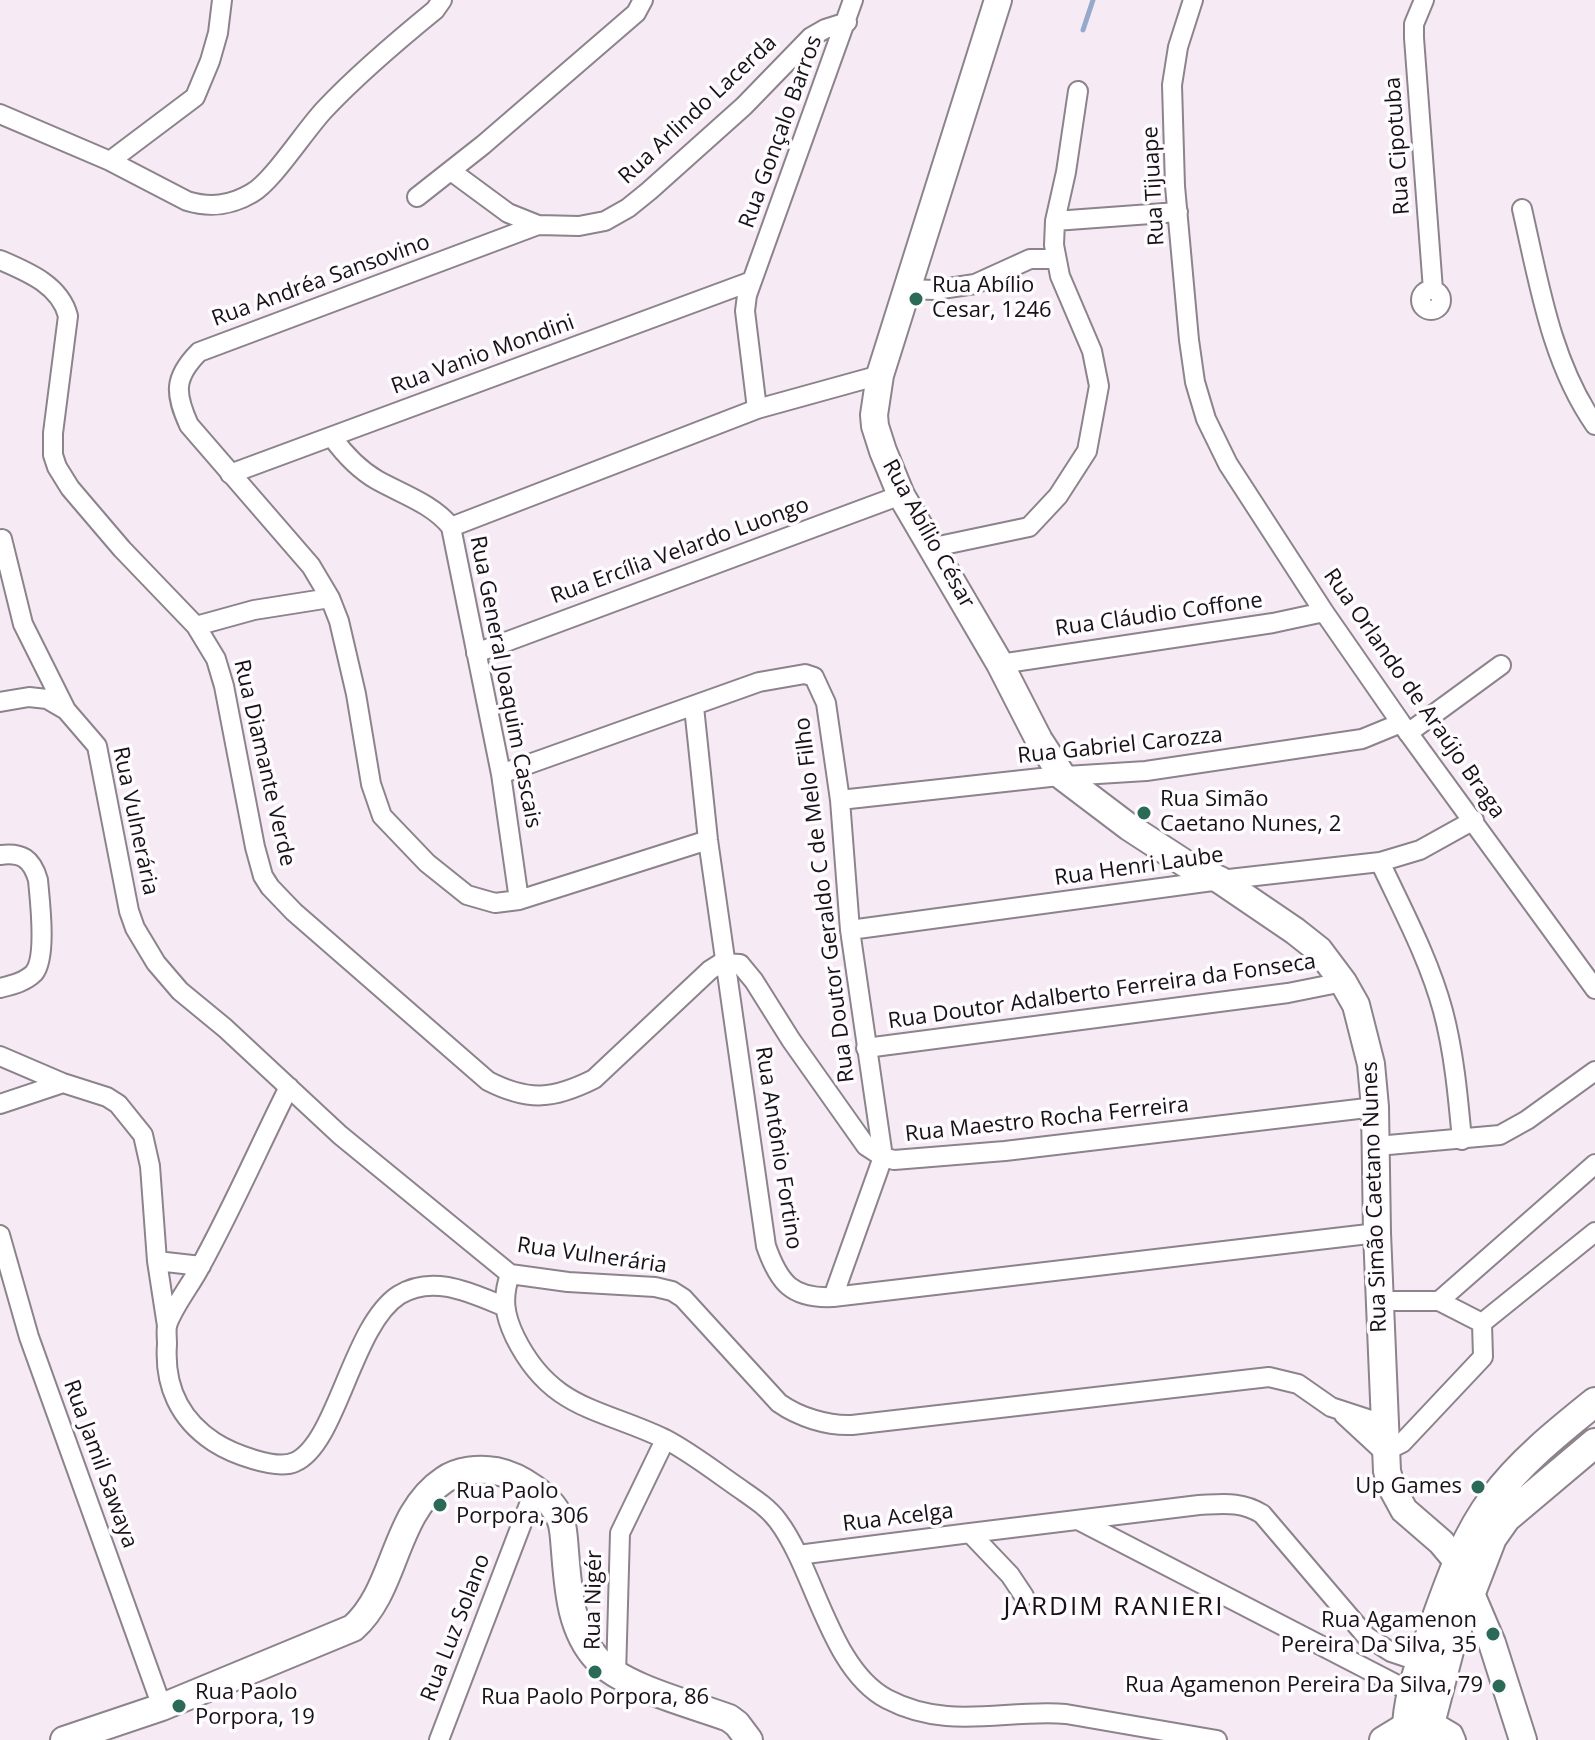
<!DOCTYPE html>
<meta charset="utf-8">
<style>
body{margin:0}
canvas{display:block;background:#f6ebf5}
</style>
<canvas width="1595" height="1740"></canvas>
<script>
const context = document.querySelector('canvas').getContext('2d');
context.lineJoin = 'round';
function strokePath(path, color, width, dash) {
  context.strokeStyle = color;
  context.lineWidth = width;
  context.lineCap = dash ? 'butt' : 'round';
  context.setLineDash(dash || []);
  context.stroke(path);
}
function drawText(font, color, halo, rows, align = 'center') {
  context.font = font + ' "Open Sans",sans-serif';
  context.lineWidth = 7;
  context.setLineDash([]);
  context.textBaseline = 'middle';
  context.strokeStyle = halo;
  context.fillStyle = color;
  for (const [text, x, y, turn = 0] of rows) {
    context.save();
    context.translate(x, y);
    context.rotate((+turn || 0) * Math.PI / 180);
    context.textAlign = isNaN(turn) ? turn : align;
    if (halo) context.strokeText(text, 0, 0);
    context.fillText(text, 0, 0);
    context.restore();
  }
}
strokePath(new Path2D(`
 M 1083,30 L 1093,0`), '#95aacb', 5);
const street = new Path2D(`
 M 1193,0 L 1178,47 L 1172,85 L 1175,186 L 1189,340 L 1195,382 L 1206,419 L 1228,464 L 1324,612 L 1401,723 L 1595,989
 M 1424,0 L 1414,24 L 1414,38 L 1433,290
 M 0,114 L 110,161 L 187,201 C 210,208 230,206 252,193 C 273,181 305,130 325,109 C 358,74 397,41 435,10 L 442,0
 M 110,161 L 195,97 L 210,61 L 218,33 L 222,0
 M 451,171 L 508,213 L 538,225 L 579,226 L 605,221 L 628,208 L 649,191 L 744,106 L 811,37 L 825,29 L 847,22
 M 417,197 L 483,145 L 636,13 L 643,0
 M 1522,209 C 1539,283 1551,362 1595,425
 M 1055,221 L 1066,172 L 1078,91
 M 538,225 L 199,352 C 173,378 175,394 189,425 L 311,566 L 330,598 L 339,621 L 356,694 L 371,784 L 382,816 L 427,863 L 467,895 L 495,903 L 519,900 L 708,840
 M 0,260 C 28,272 60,285 68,316 L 53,433 L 53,455 L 57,467 L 70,488 L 122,549 L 196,626 L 216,659 L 224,686 L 255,847 L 263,876 L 270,887 L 294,912 L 488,1081 C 529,1102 554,1099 594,1079 L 710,970 L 721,963 L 740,964 L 754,981 L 791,1040 L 866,1146 L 883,1157 L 894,1160 L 1005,1151 L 1375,1107
 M 907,289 L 935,290 L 975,284 L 1030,259 L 1056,259
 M1421 300a10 10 0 1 1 20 0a10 10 0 1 1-20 0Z
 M 757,409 L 745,311 L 747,295 L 853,0
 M 332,437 C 345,455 358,469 377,480 C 402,494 433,504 451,527 L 501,774 L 519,900
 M 230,474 L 752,281
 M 451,527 L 757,409 L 880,375
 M 2,539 L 23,624 L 66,710
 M 934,547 L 1029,527 L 1058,496 L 1087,451 L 1099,386 L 1092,351 L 1060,276 L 1054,245 L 1055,221 L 1178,212
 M 196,626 L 254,610 L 330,598
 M 476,653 L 901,495
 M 1000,664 L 1273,623 L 1324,612
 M 0,702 L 29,697 L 47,699 L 66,710 L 97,746 L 129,911 L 135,928 L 156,963 L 180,991 L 225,1028 L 340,1135 L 510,1274 L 568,1282 L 655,1287 L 672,1291 L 683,1298 L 779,1403 C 799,1417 827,1426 852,1425 L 1269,1377 L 1298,1384 L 1331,1407 L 1383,1424
 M 694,707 L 708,840 L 766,1246 C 779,1283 792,1299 833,1297 L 1377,1233
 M 1408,733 L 1501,665
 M 501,774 L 759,682 L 805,674 L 814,677 L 826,703 L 840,800 L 850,930 L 883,1157 L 833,1297
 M 840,800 L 1050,777 L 1146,771 L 1362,739 L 1401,723
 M 0,855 C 22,852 32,859 38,880 C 40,902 47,957 34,973 C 25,982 12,985 0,988
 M 1380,862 C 1403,911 1429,959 1443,1011 C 1454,1052 1458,1097 1462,1140
 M 850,930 L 1220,880 L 1380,862 L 1420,850 L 1474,820
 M 866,1048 L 1288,993 L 1343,982
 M 0,1056 L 63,1083 L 107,1097 L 118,1104 L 143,1135 L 150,1166 L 157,1261 L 167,1326
 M 289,1087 C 259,1147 232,1209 200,1267 C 192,1283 171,1310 167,1326 C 166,1331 167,1339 167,1344 C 164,1385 179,1419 214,1442 C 231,1453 276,1471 295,1462 C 337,1444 352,1325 399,1295 C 433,1274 471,1293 503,1306
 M 0,1104 L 63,1083
 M 1377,1146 L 1500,1135 L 1527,1120 L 1595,1071
 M 0,1235 L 29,1337 L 162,1707
 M 157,1261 L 201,1266
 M 510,1274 C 502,1298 504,1314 515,1337 C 551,1410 600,1408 665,1439 C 690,1452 713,1470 736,1486 C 750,1496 767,1506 778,1521 C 815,1570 830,1669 887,1699 C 948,1731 1004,1709 1066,1714 L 1217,1740
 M 1380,1301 L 1439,1301 L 1595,1164
 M 1439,1301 L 1482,1323 L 1595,1232
 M 1344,1415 L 1384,1452 L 1402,1443 L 1483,1357 L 1482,1323
 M 1078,1520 L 1413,1693
 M 970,1533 L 1199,1505 C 1223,1504 1241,1501 1262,1514 L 1366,1636 L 1391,1652 L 1421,1662
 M 798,1555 L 970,1533 L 1010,1575 L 1024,1596
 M 616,1675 L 620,1533 L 665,1440
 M 1431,1720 L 1453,1733 L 1456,1740
 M 439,1740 L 535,1489`);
const secondary = new Path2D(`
 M 998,0 L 880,375 L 874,415 L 875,426 L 883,451 L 901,495 L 1000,664 L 1039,740 L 1063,777 L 1129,827 L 1186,864 L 1220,880 L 1295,931 L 1319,950 L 1343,982 L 1356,1005 L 1371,1064 L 1375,1107 L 1377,1233 L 1387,1471 L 1391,1486 L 1404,1510 L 1441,1542 L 1457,1561 L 1492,1643 L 1523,1740
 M 64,1740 L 162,1707 L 353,1628 C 397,1589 393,1514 444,1480 C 458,1470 479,1468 496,1471 C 520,1476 553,1497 561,1521 C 564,1530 564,1541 565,1551 C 568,1588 570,1630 597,1659 C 624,1688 692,1704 729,1718 L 737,1724 L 749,1740
 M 1383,1740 L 1406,1726 L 1424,1722`);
const primary = new Path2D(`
 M 1407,1740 C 1405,1703 1419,1667 1431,1633 C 1448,1587 1463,1539 1493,1499 C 1520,1462 1559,1431 1595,1402
 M 1432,1740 L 1431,1720 L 1450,1647 L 1492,1538 L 1506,1518 L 1595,1443`);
strokePath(street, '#8c838c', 22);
strokePath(secondary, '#8c838c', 30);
strokePath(primary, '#8c838c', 32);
strokePath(street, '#fff', 18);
strokePath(secondary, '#fff', 26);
strokePath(primary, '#fff', 28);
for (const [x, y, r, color] of [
 [916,299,8,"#2b6a57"],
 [1144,813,8,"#2b6a57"],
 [1478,1487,8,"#2b6a57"],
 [440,1505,8,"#2b6a57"],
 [1493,1634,8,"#2b6a57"],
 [595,1672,8,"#2b6a57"],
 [1499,1686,8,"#2b6a57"],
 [179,1706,8,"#2b6a57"]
]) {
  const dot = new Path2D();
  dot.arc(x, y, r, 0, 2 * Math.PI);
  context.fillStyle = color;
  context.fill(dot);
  strokePath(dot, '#fefcfe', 3);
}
drawText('22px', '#161215', '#fefcfe', [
 ["Rua Arlindo Lacerda",698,110,-43],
 ["Rua Gonçalo Barros",781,132,-70],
 ["Rua Cipotuba",1398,146,-94],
 ["Rua Tijuape",1154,186,-93],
 ["Rua Andréa Sansovino",321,281,-20],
 ["Rua Vanio Mondini",483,355,-20],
 ["Rua Abílio César",928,534,61],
 ["Rua Ercília Velardo Luongo",680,551,-20],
 ["Rua Cláudio Coffone",1159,615,-8],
 ["Rua General Joaquim Cascais",505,682,79],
 ["Rua Orlando de Araújo Braga",1414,694,55],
 ["Rua Gabriel Carozza",1120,746,-6],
 ["Rua Diamante Verde",264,763,77],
 ["Rua Vulnerária",135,821,78],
 ["Rua Henri Laube",1139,867,-8],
 ["Rua Doutor Geraldo C de Melo Filho",825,900,-97],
 ["Rua Doutor Adalberto Ferreira da Fonseca",1102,992,-8],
 ["Rua Maestro Rocha Ferreira",1047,1120,-6],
 ["Rua Antônio Fortino",778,1148,81],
 ["Rua Simão Caetano Nunes",1375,1197,-92],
 ["Rua Vulnerária",592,1256,8],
 ["Rua Jamil Sawaya",100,1464,70],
 ["Rua Acelga",898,1518,-7],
 ["Rua Nigér",594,1600,-89],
 ["Rua Luz Solano",456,1628,-69]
]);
drawText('22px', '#161215', '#fefcfe', [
 ["Rua Abílio",932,286],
 ["Cesar, 1246",932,311],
 ["Rua Simão",1160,800],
 ["Caetano Nunes, 2",1160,825],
 ["Up Games",1462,1487,"right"],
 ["Rua Paolo",456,1492],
 ["Porpora, 306",456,1517],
 ["Rua Agamenon",1477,1621,"right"],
 ["Pereira Da Silva, 35",1477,1646,"right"],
 ["Rua Agamenon Pereira Da Silva, 79",1483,1686,"right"],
 ["Rua Paolo",195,1693],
 ["Porpora, 19",195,1718],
 ["Rua Paolo Porpora, 86",595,1698,"center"]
], 'left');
context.letterSpacing = '2px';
drawText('26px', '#161215', '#fefcfe', [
 ["JARDIM RANIERI",1114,1608]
]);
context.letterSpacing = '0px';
</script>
